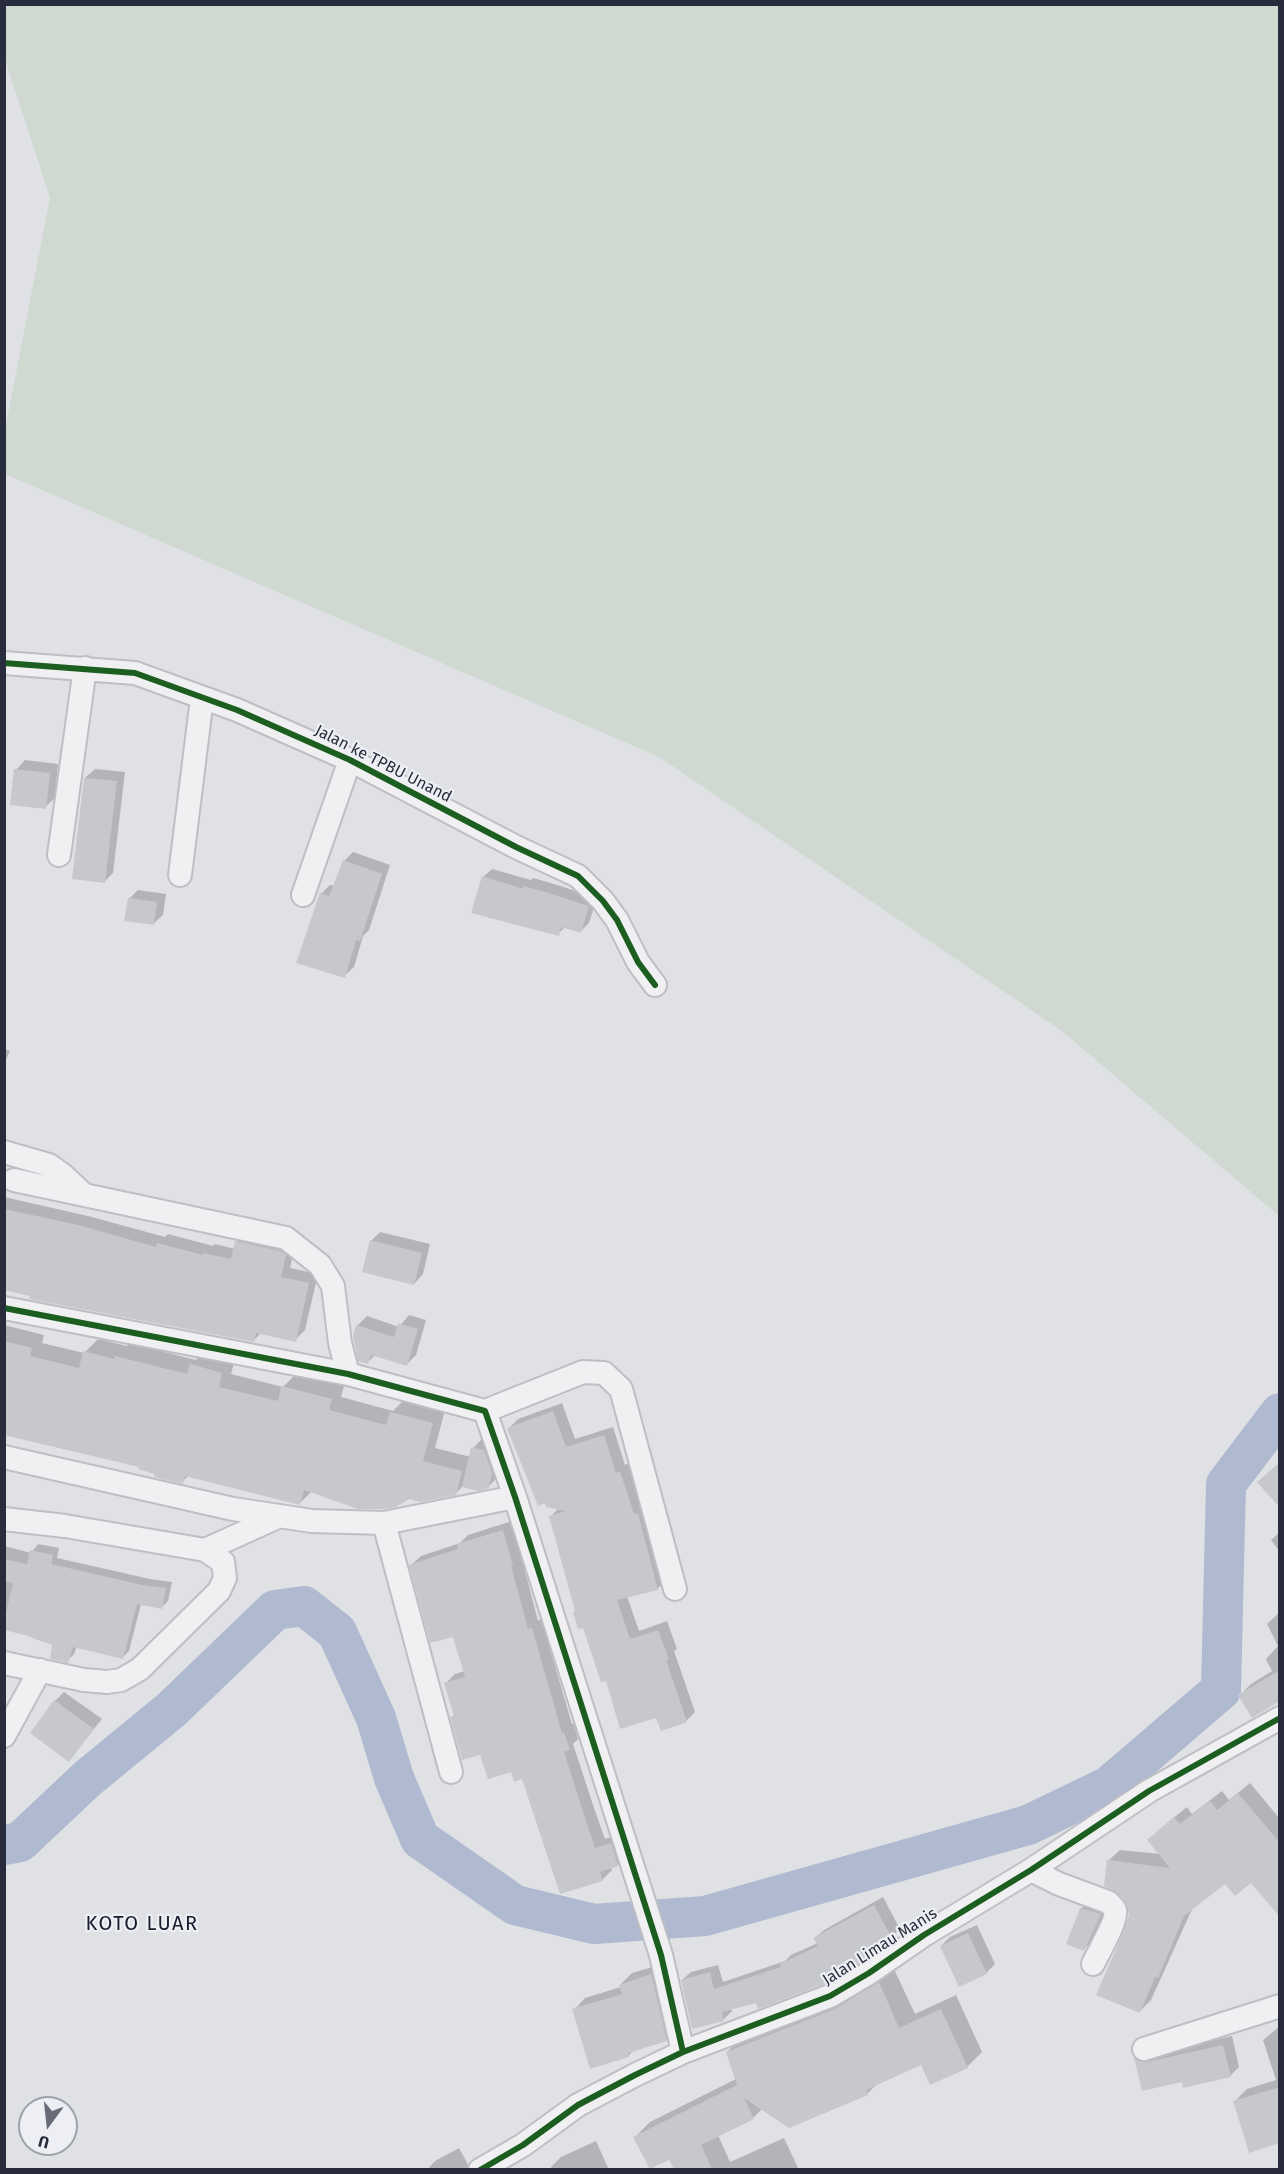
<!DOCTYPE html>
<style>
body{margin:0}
#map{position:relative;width:1284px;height:2174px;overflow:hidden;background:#e0e1e5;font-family:"Fira Sans",sans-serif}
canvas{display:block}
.frame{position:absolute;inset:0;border:6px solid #282c3d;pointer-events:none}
.north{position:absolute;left:18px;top:2096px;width:60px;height:60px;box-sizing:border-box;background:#eeeff5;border:2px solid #9fa1ab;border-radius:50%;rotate:195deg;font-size:16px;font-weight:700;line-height:24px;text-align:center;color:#282c3d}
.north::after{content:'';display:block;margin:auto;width:21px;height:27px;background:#686b78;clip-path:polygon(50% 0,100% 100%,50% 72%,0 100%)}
</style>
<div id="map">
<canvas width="1284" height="2174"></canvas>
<div class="frame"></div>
<div class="north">U</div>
</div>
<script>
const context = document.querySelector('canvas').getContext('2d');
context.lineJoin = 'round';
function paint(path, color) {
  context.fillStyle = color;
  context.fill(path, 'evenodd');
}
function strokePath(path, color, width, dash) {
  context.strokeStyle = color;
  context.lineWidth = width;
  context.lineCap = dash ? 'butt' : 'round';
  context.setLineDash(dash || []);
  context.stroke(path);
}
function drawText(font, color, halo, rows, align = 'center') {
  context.font = font + ' "Fira Sans",sans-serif';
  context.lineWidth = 4.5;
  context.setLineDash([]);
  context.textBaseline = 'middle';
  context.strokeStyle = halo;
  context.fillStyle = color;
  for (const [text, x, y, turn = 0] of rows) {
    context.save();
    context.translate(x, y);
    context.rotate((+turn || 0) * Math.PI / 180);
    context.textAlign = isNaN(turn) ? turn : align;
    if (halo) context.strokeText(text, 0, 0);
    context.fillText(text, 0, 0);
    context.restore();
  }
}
paint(new Path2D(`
 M 5,4 L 1279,5 L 1279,1216 L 1062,1031 L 659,757 L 5,474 L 5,430 L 50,198 L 5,59 Z`), '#cfd8d1');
paint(new Path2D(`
 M 25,760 L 58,764 L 55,798 L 45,807 L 16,770 Z
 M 95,769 L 125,772 L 113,873 L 104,882 L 85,778 Z
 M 353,852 L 390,865 L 369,930 L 363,936 L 354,967 L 344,976 L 321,894 L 330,885 L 334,886 L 344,861 Z
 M 492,869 L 531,880 L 533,878 L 551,883 L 597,898 L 589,923 L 581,931 L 566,926 L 558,934 L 483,877 Z
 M 138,890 L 166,894 L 163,915 L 153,924 L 129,899 Z
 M 4,1049 L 10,1051 L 4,1064 Z
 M 4,1197 L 88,1216 L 165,1237 L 168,1234 L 213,1246 L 215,1244 L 235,1249 L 237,1242 L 247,1232 L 295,1245 L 290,1268 L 318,1274 L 305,1330 L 295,1340 L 261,1333 L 253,1341 L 4,1289 Z
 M 380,1232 L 430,1244 L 423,1274 L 414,1284 L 371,1241 Z
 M 409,1315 L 426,1320 L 416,1355 L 407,1364 L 375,1355 L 368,1362 L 354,1336 L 358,1325 L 367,1316 L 399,1327 Z
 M 4,1325 L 44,1335 L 42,1343 L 84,1353 L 98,1339 L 127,1346 L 129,1343 L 196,1360 L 204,1352 L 235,1359 L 231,1374 L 283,1387 L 296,1374 L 344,1386 L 341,1397 L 393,1411 L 405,1399 L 445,1410 L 435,1448 L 471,1457 L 473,1448 L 482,1439 L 493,1441 L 497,1478 L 488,1487 L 464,1485 L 456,1493 L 409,1498 L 312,1491 L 299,1504 L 189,1475 L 182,1482 L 141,1466 L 4,1433 Z
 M 562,1403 L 575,1439 L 613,1427 L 625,1465 L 629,1463 L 667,1579 L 658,1588 L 627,1596 L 639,1631 L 667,1621 L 677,1649 L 674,1651 L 695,1712 L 686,1721 L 657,1716 L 607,1679 L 550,1517 L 559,1508 L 509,1428 L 518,1419 Z
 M 512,1521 L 538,1621 L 541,1619 L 572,1724 L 574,1724 L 578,1739 L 573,1744 L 594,1808 L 605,1839 L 621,1834 L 627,1855 L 618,1865 L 611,1867 L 612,1870 L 602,1880 L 523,1778 L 481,1753 L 452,1717 L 455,1714 L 446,1683 L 455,1674 L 465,1671 L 454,1636 L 411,1565 L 421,1556 L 460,1543 L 468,1535 Z
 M 1280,1532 L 1280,1552 L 1271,1540 Z
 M 38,1544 L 59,1548 L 57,1558 L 150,1579 L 172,1582 L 168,1601 L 161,1608 L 141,1604 L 129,1651 L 122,1658 L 77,1646 L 74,1654 L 67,1661 L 54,1644 L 4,1628 L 4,1546 L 31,1553 Z
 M 1280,1612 L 1280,1700 L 1240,1695 L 1251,1684 L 1272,1671 L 1266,1659 L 1278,1646 L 1267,1624 Z
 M 64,1692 L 102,1719 L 69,1760 L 55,1701 Z
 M 1250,1783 L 1280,1819 L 1280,1915 L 1252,1881 L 1226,1881 L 1193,1907 L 1151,2000 L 1140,2011 L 1125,1934 L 1130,1915 L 1129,1904 L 1108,1861 L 1120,1850 L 1161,1854 L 1160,1829 L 1187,1807 L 1192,1814 L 1222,1791 L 1229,1800 Z
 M 883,1897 L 900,1929 L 867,1956 L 757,2001 L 731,2008 L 732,2011 L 723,2020 L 682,1980 L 691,1972 L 718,1965 L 723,1982 L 785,1961 L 791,1955 L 818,1943 L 815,1938 L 824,1930 Z
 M 1090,1899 L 1109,1906 L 1093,1940 L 1084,1949 L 1081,1909 Z
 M 977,1925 L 995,1964 L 986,1973 L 941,1946 L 950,1937 Z
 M 663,1964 L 678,2028 L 666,2040 L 635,2049 L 628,2056 L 574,2010 L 585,1998 L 621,1987 L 620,1985 L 632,1973 Z
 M 894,1969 L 915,2014 L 956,1995 L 982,2052 L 967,2067 L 922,2063 L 879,2082 L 867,2094 L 762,2109 L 753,2118 L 718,2135 L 730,2162 L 784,2138 L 799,2170 L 675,2170 L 670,2158 L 635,2137 L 650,2122 L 736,2079 L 727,2052 L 742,2037 Z
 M 1280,2026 L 1280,2141 L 1234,2102 L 1247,2089 L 1276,2080 L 1263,2040 Z
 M 1232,2036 L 1239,2067 L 1230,2076 L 1183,2080 L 1143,2089 L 1136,2059 L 1145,2050 L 1152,2054 Z
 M 596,2141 L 609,2170 L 553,2170 L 551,2167 L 561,2157 Z
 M 459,2148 L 471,2170 L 427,2170 L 435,2161 Z`), '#0003');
strokePath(new Path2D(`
 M 4,1845 L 20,1842 L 88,1778 L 171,1710 L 275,1610 L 304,1606 L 337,1632 L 376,1718 L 394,1778 L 420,1839 L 515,1905 L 594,1924 L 705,1916 L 1028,1825 L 1109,1786 L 1221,1690 L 1226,1484 L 1280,1413`), '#afb9cf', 40);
paint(new Path2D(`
 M 14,769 L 50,773 L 46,809 L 10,805 Z
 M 84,778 L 117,781 L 105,883 L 72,879 Z
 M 343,860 L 382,874 L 360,941 L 356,940 L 345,978 L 296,963 L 320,893 L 329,896 Z
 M 482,876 L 523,889 L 523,886 L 542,891 L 589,906 L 581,933 L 561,927 L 559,936 L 471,913 Z
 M 128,898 L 157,902 L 154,925 L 124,921 Z
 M 4,1209 L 78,1225 L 156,1247 L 157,1243 L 203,1255 L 203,1253 L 231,1259 L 235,1241 L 280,1251 L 286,1255 L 281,1277 L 309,1283 L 296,1342 L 256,1333 L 254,1342 L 29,1299 L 30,1296 L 4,1290 Z
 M 370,1240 L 422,1253 L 414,1285 L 362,1272 Z
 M 398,1323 L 418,1329 L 407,1366 L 371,1355 L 368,1364 L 358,1361 L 353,1336 L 356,1325 L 394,1337 Z
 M 4,1341 L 32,1348 L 30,1356 L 79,1368 L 83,1351 L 114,1359 L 115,1356 L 187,1374 L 190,1364 L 222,1373 L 219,1387 L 278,1401 L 281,1386 L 332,1399 L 329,1410 L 386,1425 L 390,1412 L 433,1423 L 423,1461 L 462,1471 L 456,1495 L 420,1502 L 409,1499 L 396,1507 L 383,1509 L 358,1509 L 304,1490 L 300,1505 L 185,1476 L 183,1484 L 154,1477 L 154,1474 L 138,1469 L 139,1467 L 4,1435 Z
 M 553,1411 L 566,1447 L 604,1435 L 616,1473 L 620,1471 L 634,1514 L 638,1513 L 658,1590 L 617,1600 L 630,1639 L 658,1630 L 669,1659 L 666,1660 L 687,1722 L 661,1731 L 656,1718 L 620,1729 L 606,1681 L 601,1682 L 583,1628 L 578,1629 L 573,1612 L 575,1611 L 549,1516 L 565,1511 L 546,1507 L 545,1503 L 538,1506 L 507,1428 Z
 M 471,1447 L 484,1450 L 492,1473 L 489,1488 L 478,1491 L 462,1487 Z
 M 1280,1462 L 1280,1508 L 1257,1482 Z
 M 503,1530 L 513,1565 L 511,1566 L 528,1629 L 532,1628 L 562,1733 L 564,1732 L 570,1750 L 564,1752 L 585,1818 L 595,1848 L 611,1843 L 618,1866 L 600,1872 L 603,1881 L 560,1894 L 522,1779 L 514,1782 L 511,1772 L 488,1779 L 480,1755 L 462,1760 L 450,1717 L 454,1716 L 444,1683 L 465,1677 L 453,1637 L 430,1643 L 409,1565 L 458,1549 L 457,1544 Z
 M 30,1550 L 53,1555 L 51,1564 L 142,1585 L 166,1588 L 162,1609 L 137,1604 L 123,1659 L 73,1647 L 68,1663 L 50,1659 L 52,1645 L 32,1638 L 33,1637 L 4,1630 L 4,1621 L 13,1583 L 4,1581 L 4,1559 L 27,1564 Z
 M 1280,1670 L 1280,1701 L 1252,1718 L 1238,1695 Z
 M 54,1700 L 94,1729 L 69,1762 L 30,1733 Z
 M 1238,1793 L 1280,1843 L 1280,1917 L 1251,1883 L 1235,1896 L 1225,1884 L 1184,1916 L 1158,1978 L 1155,1977 L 1140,2013 L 1096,1995 L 1123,1933 L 1129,1915 L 1127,1905 L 1123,1898 L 1113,1890 L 1104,1886 L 1107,1860 L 1170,1868 L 1147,1840 L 1174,1817 L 1180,1824 L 1210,1801 L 1217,1810 Z
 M 874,1905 L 892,1938 L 866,1953 L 868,1957 L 862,1962 L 824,1984 L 758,2009 L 756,2003 L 722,2012 L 724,2021 L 692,2029 L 681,1980 L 710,1972 L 714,1989 L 781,1967 L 780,1964 L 818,1946 L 813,1938 Z
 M 1080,1908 L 1101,1914 L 1084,1951 L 1066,1944 Z
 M 968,1933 L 987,1974 L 959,1987 L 940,1946 Z
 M 651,1974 L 667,2041 L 628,2053 L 629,2057 L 590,2069 L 572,2009 L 622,1994 L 619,1985 Z
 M 879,1982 L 899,2028 L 941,2009 L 968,2068 L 930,2085 L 921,2065 L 866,2090 L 868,2095 L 789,2128 L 744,2098 L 754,2119 L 701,2145 L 712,2169 L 674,2169 L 669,2160 L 650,2169 L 633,2137 L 737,2085 L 726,2052 L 835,2009 Z
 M 1223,2045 L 1231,2077 L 1183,2088 L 1182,2082 L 1142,2091 L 1134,2058 L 1141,2062 L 1147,2062 Z
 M 1280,2087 L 1280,2143 L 1249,2153 L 1233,2101 Z`), '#c6c8cc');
const minor = new Path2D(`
 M 4,663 L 135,673 L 237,710 L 350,760 L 516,847 L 578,876 L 603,901 L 617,920 L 638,962 L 655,985
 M 59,855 L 85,668
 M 180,875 L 202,698
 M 303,895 L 350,760
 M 4,1152 L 49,1165 L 63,1175 L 82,1193
 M 14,1180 L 286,1238 L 320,1265 L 333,1286 L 340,1343 L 348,1374
 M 4,1308 L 348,1374 L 485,1411 L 515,1497 L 661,1955 L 683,2052
 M 485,1411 L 583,1372 L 604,1373 L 621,1389 L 675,1589
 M 4,1457 L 233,1509 L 312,1521 L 384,1523 L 515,1497
 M 4,1519 L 65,1526 L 205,1550 L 223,1562 L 225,1578 L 219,1591 L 140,1669 L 121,1680 L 107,1682 L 84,1680 L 4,1663
 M 384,1523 L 451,1772
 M 205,1550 L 280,1516
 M 4,1736 L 40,1670
 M 1031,1870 L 1059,1884 L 1108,1902 C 1110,1904 1114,1907 1115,1910 C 1118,1920 1098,1953 1093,1964
 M 1144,2049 L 1280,2006
 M 480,2170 L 523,2145 L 578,2105 L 635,2075 L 683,2052 L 830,1996 L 869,1973 L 924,1935 L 1031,1870 L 1149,1791 L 1280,1718`);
strokePath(minor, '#bebfc3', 26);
strokePath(minor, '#f0f0f2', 22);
strokePath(new Path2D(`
 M 4,663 L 135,673 L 237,710 L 350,760 L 516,847 L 578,876 L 603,901 L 617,920 L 638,962 L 655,985
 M 4,1308 L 348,1374 L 485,1411 L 515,1497 L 661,1955 L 683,2052
 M 480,2170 L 523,2145 L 578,2105 L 635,2075 L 683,2052 L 830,1996 L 869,1973 L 924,1935 L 1031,1870 L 1149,1791 L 1280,1718`), '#1b5e20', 6);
drawText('16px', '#282c3d', '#eeeff5', [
 ["Jalan ke TPBU Unand",383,764,27],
 ["Jalan Limau Manis",880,1947,-32]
]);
context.letterSpacing = '1.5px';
drawText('20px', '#1a1d2e', '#eeeff5', [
 ["KOTO LUAR",142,1924]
]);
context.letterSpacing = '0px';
</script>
